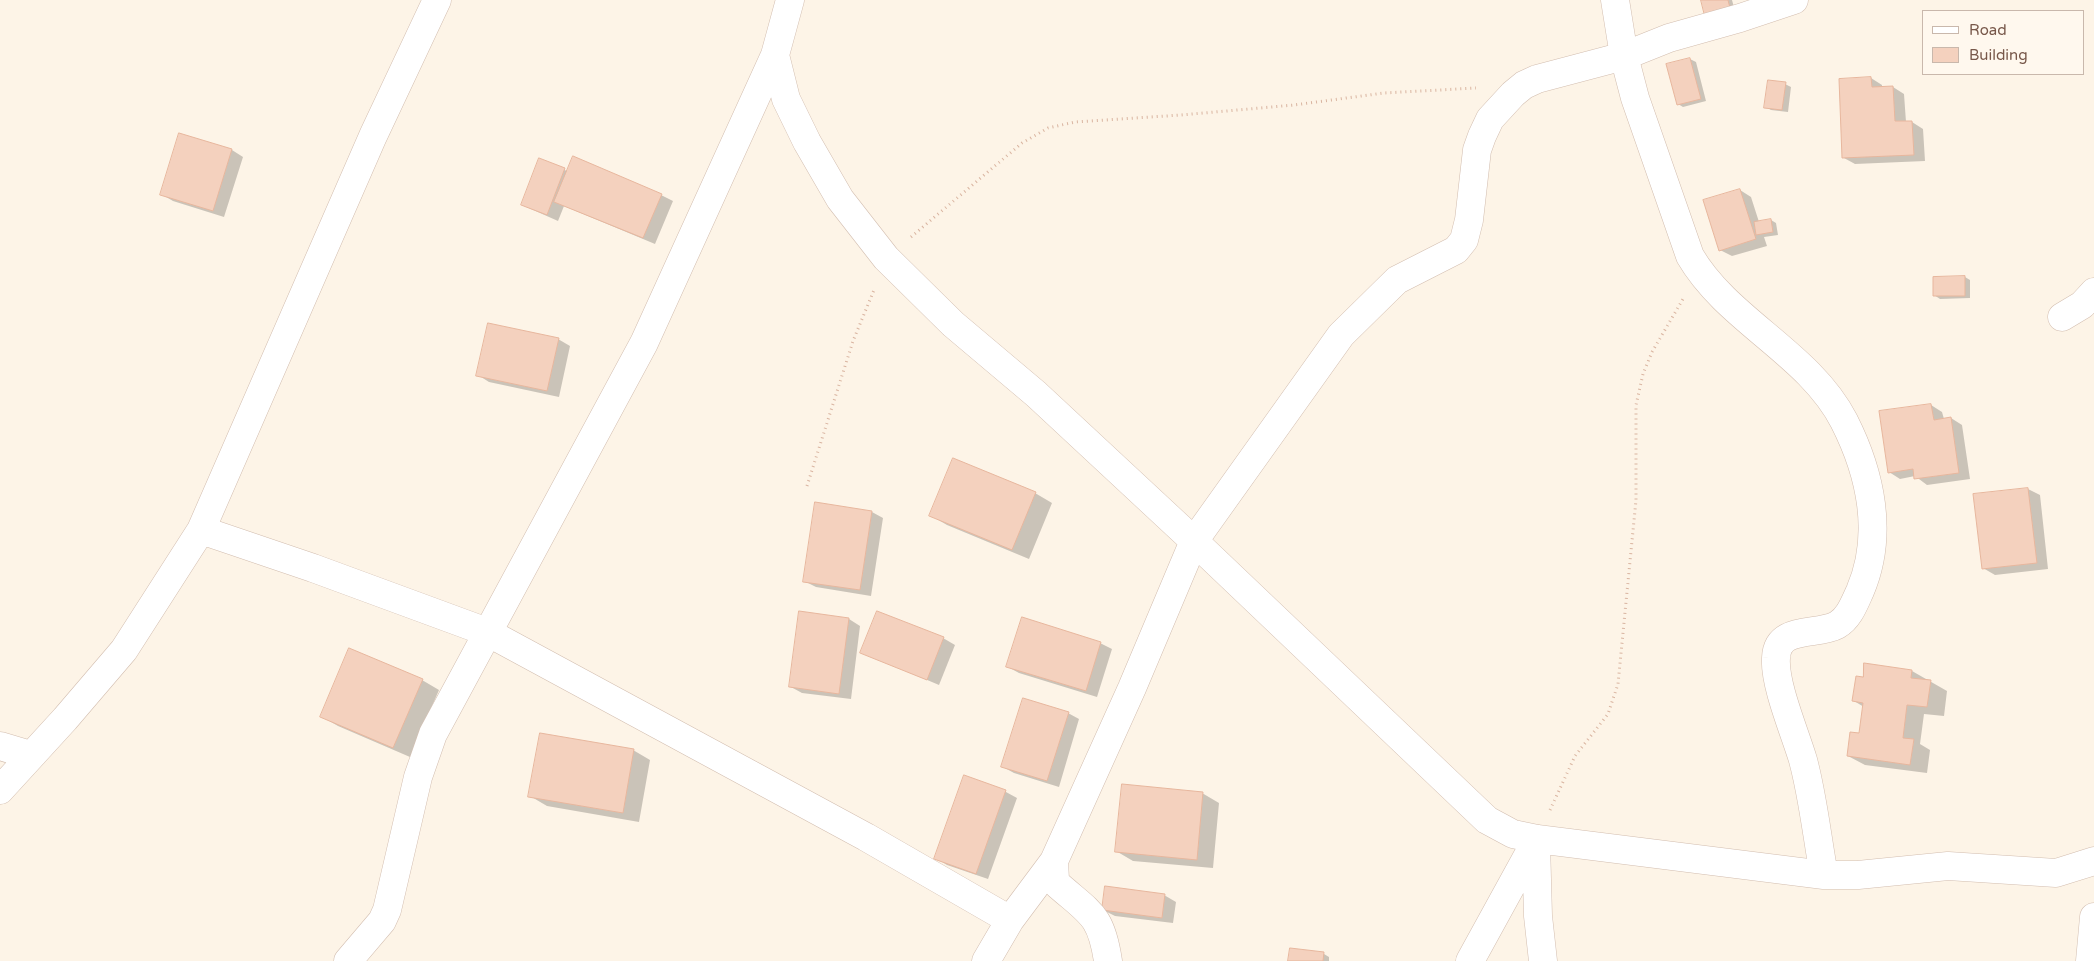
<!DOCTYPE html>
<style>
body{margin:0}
#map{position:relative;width:2094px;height:961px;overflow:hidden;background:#fdf4e7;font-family:"Varela Round",sans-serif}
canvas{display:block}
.legend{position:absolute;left:1922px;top:10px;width:162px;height:65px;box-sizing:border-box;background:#fff8ee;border:1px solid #c9b8ac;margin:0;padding:6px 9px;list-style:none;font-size:15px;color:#78584a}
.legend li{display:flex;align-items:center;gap:10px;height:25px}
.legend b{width:25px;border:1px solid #c9b8ac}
</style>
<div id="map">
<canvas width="2094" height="961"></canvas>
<ul class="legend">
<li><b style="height:6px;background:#fff"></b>Road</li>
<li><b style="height:14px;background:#f4d1be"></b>Building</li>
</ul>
</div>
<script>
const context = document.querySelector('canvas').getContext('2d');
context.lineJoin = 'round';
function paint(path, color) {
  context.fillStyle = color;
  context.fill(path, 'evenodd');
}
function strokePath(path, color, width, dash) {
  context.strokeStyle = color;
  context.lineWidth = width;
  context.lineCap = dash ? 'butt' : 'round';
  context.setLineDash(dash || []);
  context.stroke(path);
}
paint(new Path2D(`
 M 1702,0 L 1732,0 L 1735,11 Z
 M 1690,59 L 1696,62 L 1706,101 L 1683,107 L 1678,104 Z
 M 1871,78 L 1882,85 L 1882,88 L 1893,87 L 1904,94 L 1906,122 L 1912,122 L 1923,129 L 1925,161 L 1855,164 L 1844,158 Z
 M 1785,84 L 1791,87 L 1788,112 L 1771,110 L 1766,107 Z
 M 180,134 L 232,150 L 243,157 L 224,217 L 173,201 L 161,194 Z
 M 564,170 L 661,195 L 673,201 L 655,244 L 564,206 L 558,221 L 522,205 Z
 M 1740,190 L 1751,197 L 1759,222 L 1771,220 L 1776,223 L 1778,235 L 1764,237 L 1767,246 L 1732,256 L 1720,250 Z
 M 1965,277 L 1970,280 L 1970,298 L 1940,299 L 1934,295 Z
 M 558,339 L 570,346 L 559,397 L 489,382 L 478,375 Z
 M 1931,405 L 1942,412 L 1944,419 L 1951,418 L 1962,425 L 1970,479 L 1927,485 L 1915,476 L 1900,479 L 1889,472 Z
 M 954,459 L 1035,493 L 1052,503 L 1029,559 L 947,525 L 930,515 Z
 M 2028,489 L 2040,495 L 2048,569 L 1995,575 L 1983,568 L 1975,495 Z
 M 816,503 L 872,512 L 883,518 L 871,596 L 816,587 L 804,581 Z
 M 800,612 L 849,619 L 860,626 L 851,699 L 802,693 L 791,687 Z
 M 943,638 L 955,645 L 939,685 L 861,652 Z
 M 1100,643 L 1112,649 L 1097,697 L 1019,673 L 1008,667 Z
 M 1912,671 L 1947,691 L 1944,716 L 1924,714 L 1920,744 L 1930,750 L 1927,773 L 1865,765 L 1848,756 L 1860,735 L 1864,707 L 1854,701 L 1864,679 Z
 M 422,680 L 439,690 L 410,757 L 338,726 L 321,716 Z
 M 1068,713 L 1079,719 L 1059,787 L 1014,773 L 1003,767 Z
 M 633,750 L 650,760 L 639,822 L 547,806 L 530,796 Z
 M 965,777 L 1006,792 L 1017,798 L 988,879 L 947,865 L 936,858 Z
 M 1202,793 L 1219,803 L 1213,868 L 1133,861 L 1116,851 Z
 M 1164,895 L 1176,902 L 1173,923 L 1115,916 L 1103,910 Z
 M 1324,954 L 1329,957 L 1329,961 L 1290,961 Z`), '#0003');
const building = new Path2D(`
 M 1701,0 L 1728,0 L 1730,8 L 1705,16 Z
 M 1690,58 L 1701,99 L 1677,105 L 1666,64 Z
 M 1871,77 L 1872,87 L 1893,86 L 1895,121 L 1912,121 L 1914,155 L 1842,158 L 1839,79 Z
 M 1768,80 L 1786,82 L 1782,110 L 1764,108 Z
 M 179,133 L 232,149 L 213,211 L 160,195 Z
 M 573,156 L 662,194 L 643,238 L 554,202 Z
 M 539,158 L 565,168 L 547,215 L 521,205 Z
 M 1740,189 L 1756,239 L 1719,251 L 1703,200 Z
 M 1771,219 L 1773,232 L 1756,235 L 1754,222 Z
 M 1965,276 L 1965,296 L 1933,296 L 1933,277 Z
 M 488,323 L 559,338 L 547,391 L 476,376 Z
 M 1931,404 L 1934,420 L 1951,417 L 1959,473 L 1914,479 L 1913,469 L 1888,473 L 1879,411 Z
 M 953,458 L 1036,492 L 1012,550 L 929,516 Z
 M 2028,488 L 2037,563 L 1982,569 L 1973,494 Z
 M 815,502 L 872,511 L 860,590 L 803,582 Z
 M 799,611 L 849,618 L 839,694 L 789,687 Z
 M 877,611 L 944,637 L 927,680 L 860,653 Z
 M 1022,617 L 1101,642 L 1086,691 L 1006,667 Z
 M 349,648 L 423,679 L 393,748 L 320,717 Z
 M 1864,663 L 1912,670 L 1911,678 L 1931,680 L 1927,707 L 1907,705 L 1903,738 L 1914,739 L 1910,765 L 1847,756 L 1850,732 L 1859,733 L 1863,703 L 1852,701 L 1856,676 L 1863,677 Z
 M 1023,698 L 1069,712 L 1047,781 L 1001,767 Z
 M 540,733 L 634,749 L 623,813 L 528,797 Z
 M 964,775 L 1006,790 L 976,874 L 934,859 Z
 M 1122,784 L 1203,792 L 1197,860 L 1115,852 Z
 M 1105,886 L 1165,894 L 1162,918 L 1102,910 Z
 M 1290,948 L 1324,952 L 1323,961 L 1288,961 Z`);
paint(building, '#f4d1be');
strokePath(building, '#e7b69d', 1);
const minor = new Path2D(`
 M 1615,0 L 1624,56 L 1635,98 L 1690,256 C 1728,321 1809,353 1844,421 C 1871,474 1884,535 1860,591 C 1854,604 1849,618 1837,625 C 1817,636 1777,625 1776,658 C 1774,684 1795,733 1803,760 C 1813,797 1817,837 1824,875
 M 775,55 L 786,99 L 807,142 L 840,199 L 886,258 L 953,324 L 1036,394 L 1194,541 L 1487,820 L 1513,834 L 1537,839 L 1824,875 L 1858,875 L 1948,866 L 2056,873 L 2094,861
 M 2062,317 L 2082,305 L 2094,292
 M 201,530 L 313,568 L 487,632 L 866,837 L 1010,920
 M 0,746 L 30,755
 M 0,790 L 65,719 L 124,650 L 201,530 L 373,136 L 437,0
 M 1536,843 L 1538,916 L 1543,961
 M 348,961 L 382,921 L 387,910 L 418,777 L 433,734 L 644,343 L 775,55 L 790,0
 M 986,961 L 1010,920 L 1054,861
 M 1108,961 C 1101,915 1091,914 1058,885 L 1055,880 L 1054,861 L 1132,688 L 1194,541 L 1341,335 L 1397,280 L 1456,250 L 1464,240 L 1469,220 L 1477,150 L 1482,136 L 1490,119 L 1513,94 L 1524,85 L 1537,79 L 1624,56 L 1669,38 L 1740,18 L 1794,0
 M 1470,961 L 1537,839
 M 2090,961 L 2094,917`);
strokePath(minor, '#d2bdaf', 29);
strokePath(new Path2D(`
 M 911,237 L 1022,143 L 1048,128 L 1075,122 L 1181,115 L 1294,105 L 1384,93 L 1476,88
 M 807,486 L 853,341 L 874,290
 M 1550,810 L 1575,756 L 1608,714 L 1618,684 L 1636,500 L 1636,405 L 1643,374 L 1652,352 L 1683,299`), '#d9b4a0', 3, [1, 4]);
strokePath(minor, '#fff', 28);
</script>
